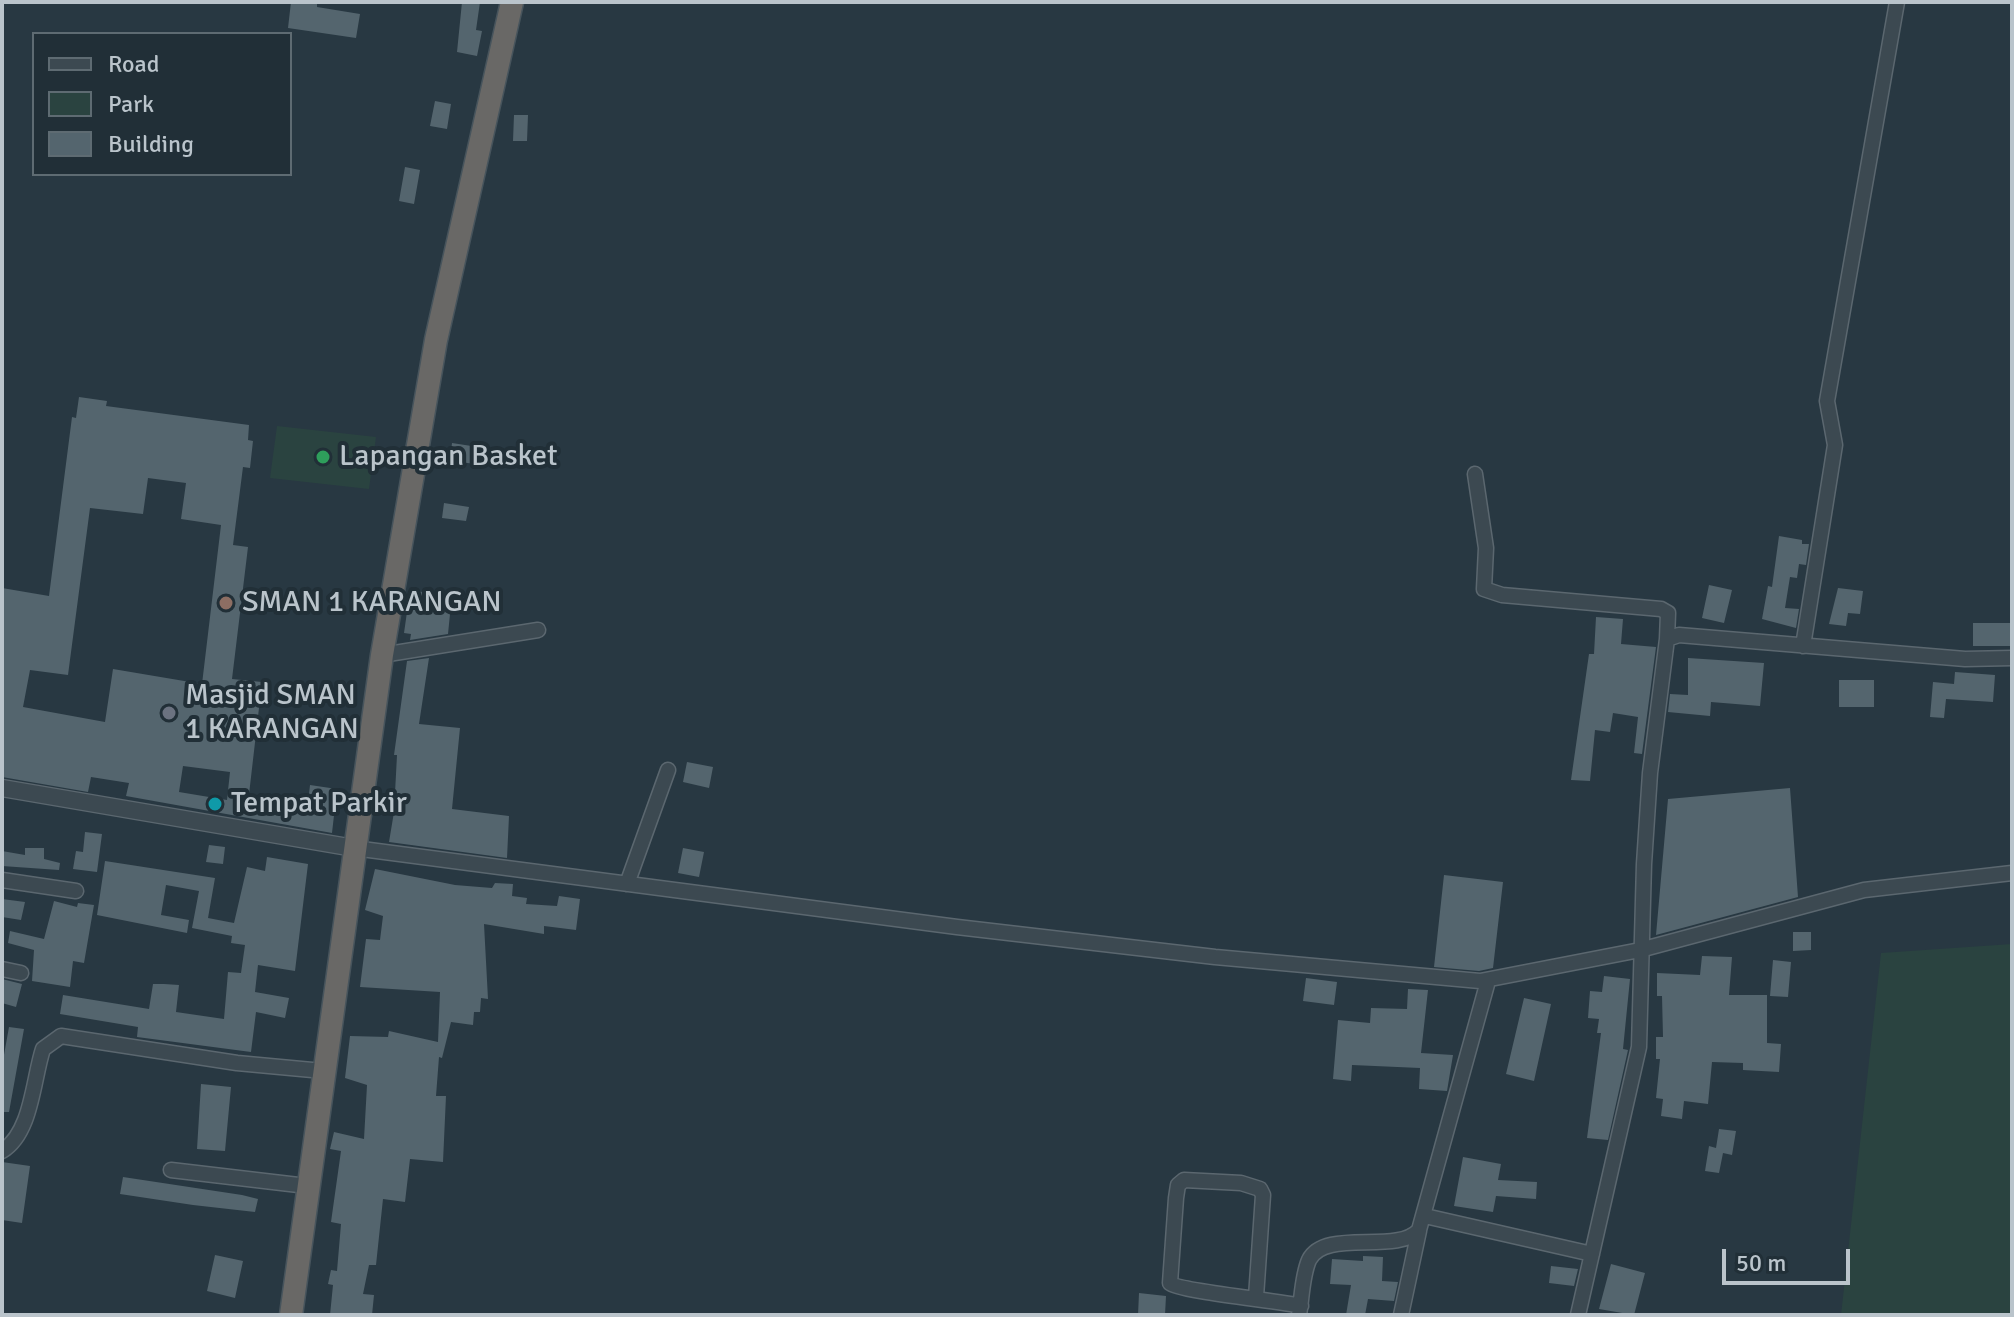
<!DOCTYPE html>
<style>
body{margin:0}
#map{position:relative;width:2014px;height:1317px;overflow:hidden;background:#283842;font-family:Signika,sans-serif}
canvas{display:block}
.frame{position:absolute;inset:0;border:4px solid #bac4cb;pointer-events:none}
.legend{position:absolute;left:32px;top:32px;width:260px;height:144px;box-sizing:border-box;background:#212f37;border:2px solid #5e6b72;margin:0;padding:10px 14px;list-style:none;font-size:24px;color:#bac4cb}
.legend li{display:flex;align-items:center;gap:16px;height:40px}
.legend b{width:40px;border:2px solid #5e6b72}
.scale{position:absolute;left:1722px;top:1249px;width:128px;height:36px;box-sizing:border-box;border:4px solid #bac4cb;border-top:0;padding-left:10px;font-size:24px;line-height:28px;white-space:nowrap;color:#bac4cb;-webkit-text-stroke:6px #212f37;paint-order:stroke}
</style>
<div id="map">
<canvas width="2014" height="1317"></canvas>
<div class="frame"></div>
<ul class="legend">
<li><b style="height:10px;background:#3c4951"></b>Road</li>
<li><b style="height:22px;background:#2a4340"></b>Park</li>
<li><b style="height:22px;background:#54656e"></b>Building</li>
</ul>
<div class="scale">50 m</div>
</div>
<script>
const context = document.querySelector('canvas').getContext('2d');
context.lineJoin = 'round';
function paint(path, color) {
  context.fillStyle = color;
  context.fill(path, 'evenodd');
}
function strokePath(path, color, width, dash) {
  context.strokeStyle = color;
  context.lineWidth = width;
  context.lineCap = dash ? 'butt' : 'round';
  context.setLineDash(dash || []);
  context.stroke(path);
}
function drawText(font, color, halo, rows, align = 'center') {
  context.font = font + ' Signika,sans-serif';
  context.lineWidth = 8;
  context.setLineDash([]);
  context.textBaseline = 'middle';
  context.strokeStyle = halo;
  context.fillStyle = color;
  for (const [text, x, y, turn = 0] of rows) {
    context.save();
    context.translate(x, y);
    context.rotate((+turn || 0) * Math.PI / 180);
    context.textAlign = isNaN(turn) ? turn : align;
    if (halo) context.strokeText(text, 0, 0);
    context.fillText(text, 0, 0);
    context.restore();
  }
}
paint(new Path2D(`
 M 277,426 L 376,437 L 369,489 L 270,478 Z
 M 2012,944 L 2012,1315 L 1841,1315 L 1881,953 Z`), '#2a4340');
paint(new Path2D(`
 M 291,2 L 317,2 L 317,7 L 360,14 L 356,38 L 288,28 Z
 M 462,2 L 480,2 L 476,30 L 482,31 L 477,56 L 457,52 Z
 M 435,101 L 451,104 L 447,129 L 430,126 Z
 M 514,115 L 528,115 L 527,141 L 513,141 Z
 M 405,167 L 420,170 L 414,204 L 399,201 Z
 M 79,397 L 107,401 L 106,406 L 249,425 L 248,440 L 253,441 L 250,468 L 243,467 L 233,545 L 248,547 L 232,679 L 262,682 L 248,803 L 307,812 L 310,785 L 337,789 L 332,833 L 126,796 L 129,783 L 91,777 L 88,792 L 2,777 L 2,588 L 49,596 L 72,417 L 76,418 ZM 148,478 L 186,483 L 181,519 L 221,525 L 202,684 L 113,669 L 105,722 L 23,707 L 30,670 L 68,675 L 90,508 L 143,514 ZM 183,766 L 230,772 L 227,800 L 179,792 Z
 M 452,443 L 478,447 L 476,464 L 450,461 Z
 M 444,503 L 469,507 L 466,521 L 442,518 Z
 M 1779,536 L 1802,540 L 1802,544 L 1809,544 L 1806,565 L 1799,564 L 1797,578 L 1790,577 L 1785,608 L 1799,609 L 1796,628 L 1762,619 L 1768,586 L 1772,587 Z
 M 1709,585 L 1732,590 L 1724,623 L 1702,618 Z
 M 1838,588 L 1863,591 L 1860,614 L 1848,613 L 1846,626 L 1829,624 Z
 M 410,591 L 452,594 L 448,634 L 410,640 L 411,634 L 404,633 Z
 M 1596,617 L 1623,619 L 1621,644 L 1656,647 L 1642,754 L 1634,753 L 1638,717 L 1613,713 L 1610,732 L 1595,730 L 1590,781 L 1571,780 L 1589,654 L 1594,654 Z
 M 1973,623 L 2012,623 L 2012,646 L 1973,646 Z
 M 429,658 L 419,724 L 460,728 L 452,809 L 509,816 L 507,858 L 389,842 L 394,812 L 397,755 L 394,755 L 407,661 Z
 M 1688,658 L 1764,663 L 1760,706 L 1711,702 L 1710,716 L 1668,712 L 1670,694 L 1688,695 Z
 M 1955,672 L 1995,675 L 1993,702 L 1946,699 L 1944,718 L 1930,717 L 1933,682 L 1954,684 Z
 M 1839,680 L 1874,680 L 1874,707 L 1839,707 Z
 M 687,762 L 713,767 L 709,788 L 683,782 Z
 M 1790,788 L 1798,897 L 1656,935 L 1668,799 Z
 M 85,832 L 102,834 L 97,872 L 73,869 L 76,851 L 83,852 Z
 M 209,845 L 225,847 L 223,864 L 206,862 Z
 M 25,848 L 44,848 L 44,859 L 60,863 L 59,870 L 2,866 L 2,851 L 25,855 Z
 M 683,848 L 704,852 L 699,877 L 678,873 Z
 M 267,857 L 308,864 L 295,971 L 258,965 L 255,992 L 289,998 L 285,1018 L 256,1012 L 251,1052 L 137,1037 L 138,1027 L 60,1014 L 63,995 L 149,1009 L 153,984 L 164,984 L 179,985 L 176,1012 L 224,1019 L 228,972 L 241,973 L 245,945 L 231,943 L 232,936 L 192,928 L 199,891 L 166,885 L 161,915 L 189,920 L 187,933 L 97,915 L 105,861 L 215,878 L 208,918 L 234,923 L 247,867 L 265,871 Z
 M 375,869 L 455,885 L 492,888 L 495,883 L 513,884 L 512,896 L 527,898 L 526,904 L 557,906 L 559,896 L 580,899 L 576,930 L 544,926 L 544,934 L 484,924 L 488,999 L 481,998 L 480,1012 L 474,1012 L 473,1025 L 451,1022 L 442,1058 L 439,1057 L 436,1096 L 446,1096 L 443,1162 L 410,1159 L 405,1202 L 383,1199 L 376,1265 L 369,1265 L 363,1294 L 374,1295 L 372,1315 L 330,1315 L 333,1285 L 328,1284 L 331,1270 L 337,1271 L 341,1224 L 331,1222 L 341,1151 L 330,1149 L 334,1132 L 364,1139 L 367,1085 L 345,1078 L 350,1036 L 388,1037 L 389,1031 L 438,1042 L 440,992 L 360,987 L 366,939 L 380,940 L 383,916 L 365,910 Z
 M 1444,875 L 1503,882 L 1493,968 L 1479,971 L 1434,967 Z
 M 2,899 L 25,902 L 21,920 L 2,917 Z
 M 54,901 L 77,907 L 78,903 L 94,905 L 84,963 L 73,961 L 70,987 L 32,981 L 34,950 L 8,943 L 10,931 L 44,939 Z
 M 1793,932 L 1811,932 L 1811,950 L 1793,951 Z
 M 1702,956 L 1732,957 L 1729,995 L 1767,995 L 1767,1043 L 1781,1044 L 1779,1072 L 1743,1070 L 1743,1063 L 1712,1062 L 1708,1104 L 1684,1101 L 1682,1119 L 1661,1116 L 1663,1099 L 1656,1098 L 1660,1059 L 1656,1059 L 1656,1037 L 1663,1037 L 1662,996 L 1657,996 L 1657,973 L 1700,975 Z
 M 1773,960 L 1791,962 L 1788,997 L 1770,996 Z
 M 1604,976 L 1630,979 L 1623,1049 L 1628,1050 L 1608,1140 L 1587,1138 L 1601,1033 L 1597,1033 L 1599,1019 L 1588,1018 L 1590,991 L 1602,992 Z
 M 1306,978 L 1337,982 L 1334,1005 L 1303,1001 Z
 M 2,979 L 22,984 L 16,1007 L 2,1003 Z
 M 1408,989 L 1428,990 L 1421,1053 L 1453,1055 L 1447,1091 L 1419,1089 L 1420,1068 L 1352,1065 L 1351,1081 L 1333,1079 L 1338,1020 L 1370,1023 L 1371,1008 L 1407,1009 Z
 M 1524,998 L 1551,1004 L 1534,1081 L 1506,1074 Z
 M 9,1027 L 24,1029 L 9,1112 L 2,1112 L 2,1066 Z
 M 201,1084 L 231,1087 L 225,1151 L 197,1149 Z
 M 1719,1129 L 1736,1131 L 1732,1155 L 1723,1153 L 1719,1173 L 1705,1171 L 1709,1146 L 1716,1148 Z
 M 1463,1157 L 1501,1164 L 1498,1180 L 1537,1182 L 1536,1199 L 1496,1196 L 1493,1212 L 1454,1206 Z
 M 2,1162 L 30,1166 L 22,1223 L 2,1220 Z
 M 123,1177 L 242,1195 L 258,1199 L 255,1212 L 193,1205 L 120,1194 Z
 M 215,1255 L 243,1261 L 235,1298 L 207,1291 Z
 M 1363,1256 L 1383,1257 L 1382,1281 L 1398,1282 L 1394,1301 L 1368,1299 L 1365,1315 L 1346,1315 L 1351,1285 L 1330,1284 L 1332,1259 L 1363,1261 Z
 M 1611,1264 L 1645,1273 L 1634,1315 L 1599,1309 Z
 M 1551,1266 L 1578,1269 L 1574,1286 L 1549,1283 Z
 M 1139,1293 L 1166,1296 L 1165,1315 L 1138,1315 Z`), '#54656e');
const minor = new Path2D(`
 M 1475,474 L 1486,548 L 1484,589 L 1502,595 L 1661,609 L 1668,613 L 1667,639
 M 1803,646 L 1835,445 L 1827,401 L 1897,2
 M 382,655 L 538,630
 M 354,848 L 957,927 L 1215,957 L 1480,981 L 1640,950 L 1864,890 L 2012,873
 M 2,880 L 76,891
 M 627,884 L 668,770
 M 2,969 L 21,973
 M 2,1151 C 32,1133 33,1079 43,1049 L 61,1036 L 237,1063 L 323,1071
 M 171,1170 L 307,1186
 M 1425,1216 L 1592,1254
 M 1256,1297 L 1263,1195 L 1260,1189 L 1241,1183 L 1184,1180 L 1178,1185 L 1176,1198 L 1170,1283 C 1178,1291 1280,1301 1301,1306
 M 1299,1315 C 1302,1298 1302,1276 1309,1260 C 1325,1228 1397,1255 1419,1230 L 1488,981
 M 1401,1315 L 1419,1231
 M 1578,1315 L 1639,1047 L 1644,864 L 1650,773 L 1667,639 L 1679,635 L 1965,659 L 2012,658`);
const tertiary = new Path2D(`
 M 2,788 L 354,848`);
const trunk = new Path2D(`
 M 291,1315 L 382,655 L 436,340 L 512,2`);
strokePath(minor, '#5b676f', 17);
strokePath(tertiary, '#5b676f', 19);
strokePath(trunk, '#47545c', 25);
strokePath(minor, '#3c4951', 14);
strokePath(tertiary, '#3c4951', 16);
strokePath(trunk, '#696866', 22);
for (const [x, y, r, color] of [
 [323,457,8,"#2e9e5b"],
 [226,603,8,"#8d6e63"],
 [169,713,8,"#6b7280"],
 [215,804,8,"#0f9aa8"]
]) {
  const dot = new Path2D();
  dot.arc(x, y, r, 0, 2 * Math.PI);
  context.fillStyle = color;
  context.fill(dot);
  strokePath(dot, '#212f37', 3);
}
drawText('30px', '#bac4cb', '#212f37', [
 ["Lapangan Basket",339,457],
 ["SMAN 1 KARANGAN",242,603],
 ["Masjid SMAN",185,696],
 ["1 KARANGAN",185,730],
 ["Tempat Parkir",231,804]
], 'left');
</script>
